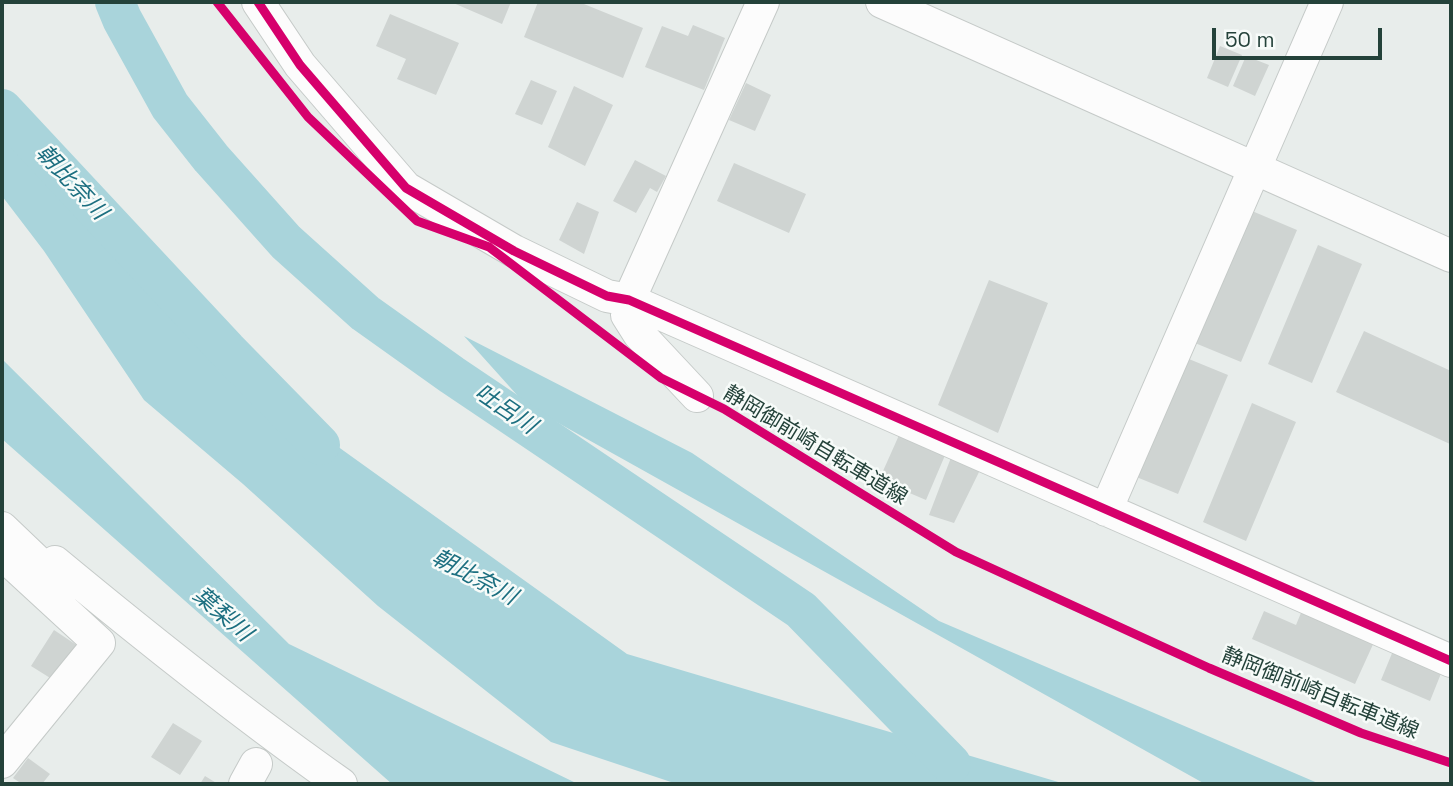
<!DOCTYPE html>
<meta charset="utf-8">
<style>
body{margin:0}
#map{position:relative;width:1453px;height:786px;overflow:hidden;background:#e8edeb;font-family:"Space Grotesk",sans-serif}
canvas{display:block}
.frame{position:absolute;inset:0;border:4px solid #24423a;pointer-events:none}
.scale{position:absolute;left:1212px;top:28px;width:170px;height:32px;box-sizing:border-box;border:4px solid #24423a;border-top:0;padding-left:9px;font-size:21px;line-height:24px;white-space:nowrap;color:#24423a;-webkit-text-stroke:5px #f7fbf9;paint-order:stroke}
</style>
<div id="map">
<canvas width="1453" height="786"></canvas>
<div class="frame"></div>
<div class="scale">50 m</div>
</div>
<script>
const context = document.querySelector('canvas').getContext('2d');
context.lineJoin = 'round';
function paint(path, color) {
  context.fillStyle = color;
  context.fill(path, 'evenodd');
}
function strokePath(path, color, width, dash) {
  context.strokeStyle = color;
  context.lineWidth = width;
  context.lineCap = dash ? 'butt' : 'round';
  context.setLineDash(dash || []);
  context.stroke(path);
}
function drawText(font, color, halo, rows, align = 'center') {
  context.font = font + ' "Space Grotesk","Noto Sans JP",sans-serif';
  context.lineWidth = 5;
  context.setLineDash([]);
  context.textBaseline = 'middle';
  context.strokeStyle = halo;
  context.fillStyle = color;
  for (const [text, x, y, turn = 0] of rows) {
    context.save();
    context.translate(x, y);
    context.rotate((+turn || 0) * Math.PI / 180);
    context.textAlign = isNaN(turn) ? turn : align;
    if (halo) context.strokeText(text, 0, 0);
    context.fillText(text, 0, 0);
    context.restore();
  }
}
paint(new Path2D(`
 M 2,110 L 238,375 L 627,654 L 1065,784 L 677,784 L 551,742 L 378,606 L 243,484 L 144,400 L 44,251 L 2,196 Z
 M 464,336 L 692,453 L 939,621 L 1320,784 L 1205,784 L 526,405 Z
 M 2,359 L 289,644 L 578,784 L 392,784 L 2,439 Z`), '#a9d4db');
strokePath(new Path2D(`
 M 115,2 L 122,19 L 170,106 L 211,158 L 286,242 L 365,313 L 452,375 L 801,610 L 951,764
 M 2,109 L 227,350 L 320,445`), '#a9d4db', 40);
paint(new Path2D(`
 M 451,2 L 511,2 L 502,24 Z
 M 538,2 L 579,2 L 643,28 L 623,78 L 524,37 Z
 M 390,14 L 459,43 L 436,95 L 397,79 L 406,59 L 376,46 Z
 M 693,25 L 725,38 L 704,90 L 645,67 L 662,26 L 688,36 Z
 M 1220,46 L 1242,55 L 1228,87 L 1207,78 Z
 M 1246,56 L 1269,65 L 1255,96 L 1233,86 Z
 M 531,80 L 557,91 L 542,125 L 515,114 Z
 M 746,83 L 771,95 L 755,131 L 729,120 Z
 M 574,86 L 613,105 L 585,166 L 548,147 Z
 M 635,160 L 666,176 L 657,192 L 650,188 L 636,213 L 613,201 Z
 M 734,163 L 806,194 L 789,233 L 717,201 Z
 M 577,202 L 599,212 L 584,254 L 559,240 Z
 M 1252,211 L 1297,230 L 1241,362 L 1195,343 Z
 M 1318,245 L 1362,264 L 1312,383 L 1268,364 Z
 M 989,280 L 1048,303 L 998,433 L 938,405 Z
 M 1364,331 L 1451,371 L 1450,444 L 1336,392 Z
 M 1184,357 L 1228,375 L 1178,494 L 1134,476 Z
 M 1252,403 L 1296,422 L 1246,541 L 1203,522 Z
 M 900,433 L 946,453 L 926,500 L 879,480 Z
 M 952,455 L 980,470 L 954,523 L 929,515 Z
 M 1303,608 L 1375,640 L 1355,684 L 1252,639 L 1264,611 L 1296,625 Z
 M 54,630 L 78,646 L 55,681 L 31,666 Z
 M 1395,646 L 1444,666 L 1430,701 L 1381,680 Z
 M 173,723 L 202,741 L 180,775 L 151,757 Z
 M 28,758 L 50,774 L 42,784 L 22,784 L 13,778 Z
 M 205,776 L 218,784 L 200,784 Z`), '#cfd4d2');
const minor = new Path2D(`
 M 258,2 L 300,65 L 406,188 L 514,251 L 607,296 L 629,300 L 1451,661
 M 882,2 L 1451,256
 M 697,396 L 639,334 L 627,315 L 629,300 L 763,2
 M 1106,510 L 1327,2
 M 2,528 L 46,570 L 55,562 C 148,639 242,714 341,784
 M 2,762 L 99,643 L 11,562
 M 245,784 L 256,764`);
strokePath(minor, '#c5cac8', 34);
strokePath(minor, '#fcfcfc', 32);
strokePath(new Path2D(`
 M 217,2 L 308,117 L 417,221 L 489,247 L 661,378 L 724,409 L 956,552 L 1209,668 L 1361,733 L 1451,763
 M 258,2 L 300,65 L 406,188 L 514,251 L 607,296 L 629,300 L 1451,661`), '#d6006c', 9);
drawText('21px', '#24423a', '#f7fbf9', [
 ["静岡御前崎自転車道線",815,446,31],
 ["静岡御前崎自転車道線",1320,694,22]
]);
drawText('italic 23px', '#1c6f80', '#f7fbf9', [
 ["朝比奈川",71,183,47],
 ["吐呂川",505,410,34],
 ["朝比奈川",474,578,28],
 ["葉梨川",222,615,41]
]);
</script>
